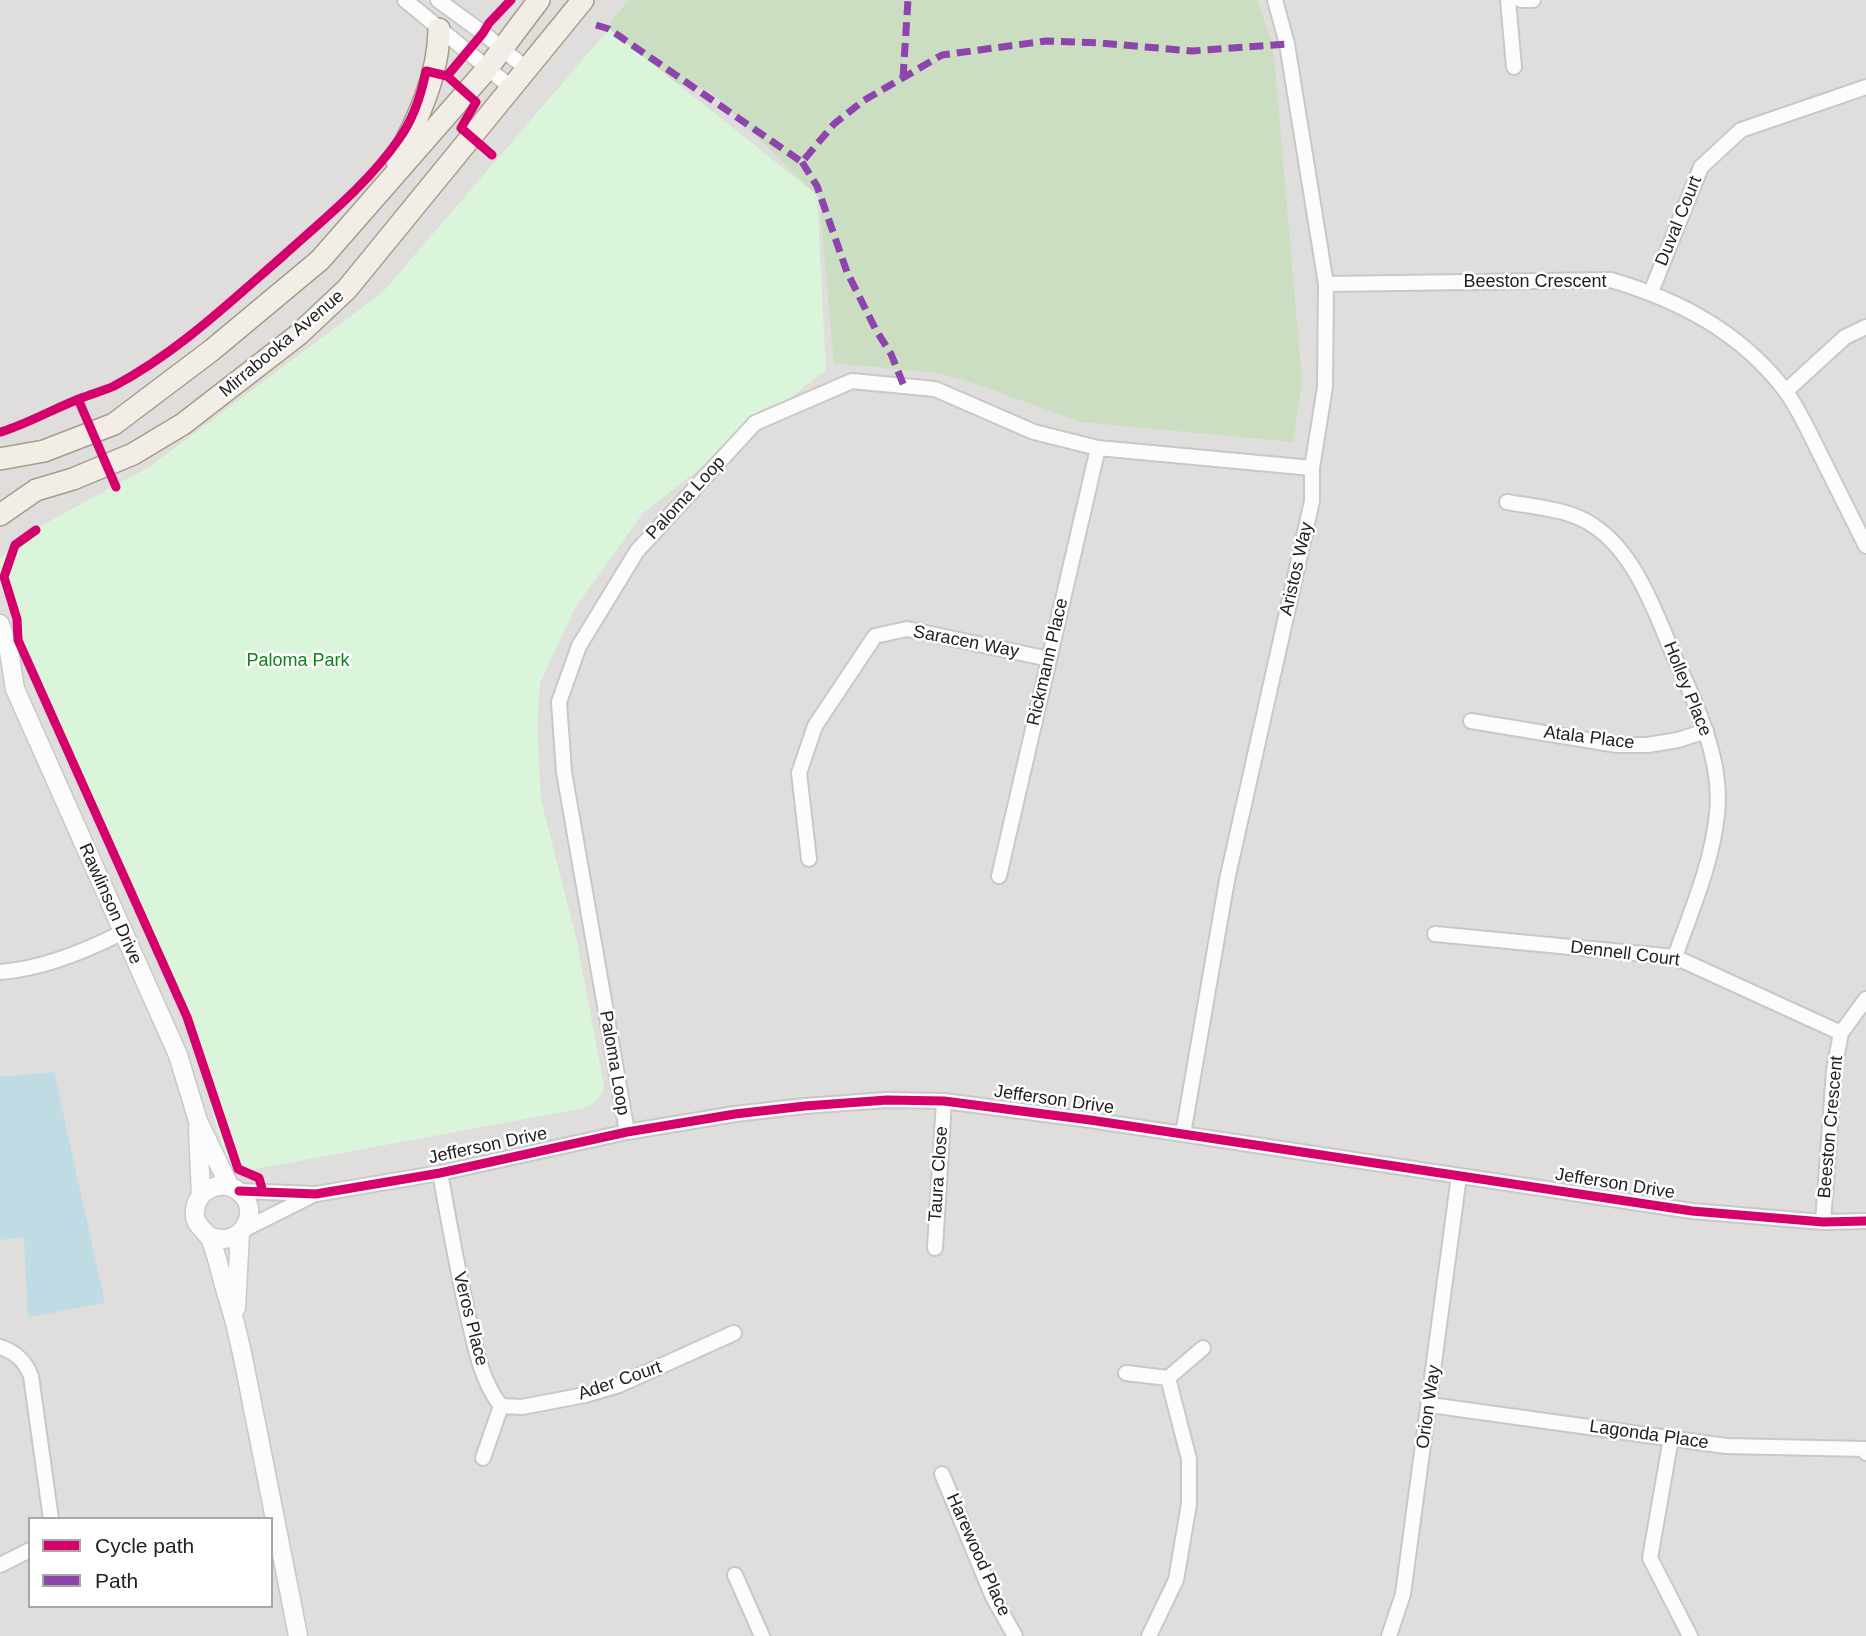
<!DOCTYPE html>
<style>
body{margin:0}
#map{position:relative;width:1866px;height:1636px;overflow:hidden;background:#f0eeeb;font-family:Arial,sans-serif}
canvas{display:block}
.legend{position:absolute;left:28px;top:1517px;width:245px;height:91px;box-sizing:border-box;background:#fff;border:2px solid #a7a7a7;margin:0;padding:9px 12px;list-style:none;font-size:21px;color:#222}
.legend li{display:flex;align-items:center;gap:14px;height:35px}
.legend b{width:35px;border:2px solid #a7a7a7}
</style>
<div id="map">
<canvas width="1866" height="1636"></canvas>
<ul class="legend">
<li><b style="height:9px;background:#d6006c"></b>Cycle path</li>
<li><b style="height:9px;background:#8e44ad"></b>Path</li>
</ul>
</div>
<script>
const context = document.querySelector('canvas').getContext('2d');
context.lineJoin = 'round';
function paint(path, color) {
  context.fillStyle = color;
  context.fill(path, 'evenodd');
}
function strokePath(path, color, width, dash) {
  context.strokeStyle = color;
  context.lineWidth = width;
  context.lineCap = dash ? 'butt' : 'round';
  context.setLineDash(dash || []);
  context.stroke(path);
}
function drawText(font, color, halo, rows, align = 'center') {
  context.font = font + ' Arial,sans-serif';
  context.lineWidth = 5;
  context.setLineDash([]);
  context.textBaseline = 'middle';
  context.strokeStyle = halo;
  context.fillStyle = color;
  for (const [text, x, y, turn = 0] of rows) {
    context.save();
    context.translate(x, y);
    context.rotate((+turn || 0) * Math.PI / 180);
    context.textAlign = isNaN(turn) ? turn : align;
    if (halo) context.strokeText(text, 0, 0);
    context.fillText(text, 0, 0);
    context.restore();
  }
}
paint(new Path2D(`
 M 0,0 L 1866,0 L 1866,1636 L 0,1636 ZM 30,1519 L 271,1519 L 271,1606 L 30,1606 Z`), '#dfdedc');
paint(new Path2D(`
 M 629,0 L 1257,0 L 1273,44 L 1302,381 L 1293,442 L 1080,422 L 985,387 L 939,373 L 834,363 L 819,197 L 710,91 L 658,80 L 604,30 Z`), '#cbdec1');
paint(new Path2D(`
 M 609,29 L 817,195 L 826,370 L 643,513 L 575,608 L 540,683 L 537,724 L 541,800 L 576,937 L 604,1085 C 603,1097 595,1103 584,1108 L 229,1174 L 194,1043 L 0,585 L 0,558 L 26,534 L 149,467 L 382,293 Z`), '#daf5da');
paint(new Path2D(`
 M 238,8 L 264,50 L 310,176 L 84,349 L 0,163 L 0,150 L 19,136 L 74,117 L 179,74 Z`), '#e0dfde');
paint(new Path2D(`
 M 54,1072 L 105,1303 L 28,1317 L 24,1237 L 0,1240 L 0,1077 Z`), '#bfdbe3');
const minor = new Path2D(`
 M 405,0 L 513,89
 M 438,0 L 483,33 L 528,70
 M 1508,0 L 1514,67
 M 1521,0 L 1533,0
 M 1326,284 L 1611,280 C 1679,300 1740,332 1784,389 C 1798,407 1808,430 1818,450 C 1834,482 1850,514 1866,546
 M 1651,292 L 1701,167 L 1741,130 L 1866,87
 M 1786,391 L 1845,337 L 1866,327
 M 1507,502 C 1535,507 1570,509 1594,526 C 1636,554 1655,612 1674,656 C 1685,680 1697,705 1705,730 C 1714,756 1720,787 1717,814 C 1712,864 1691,911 1675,957
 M 1471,721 L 1617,745 L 1648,745 L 1678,740 L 1706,731
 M 809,859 L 799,773 L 815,726 L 875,636 L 907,629 L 1049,659
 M 999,876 L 1098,448
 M 1435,934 L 1675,957 L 1841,1033
 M 0,972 C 41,969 86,951 123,932
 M 627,1132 L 564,772 L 559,702 L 579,646 L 637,551 L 755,423 L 852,381 L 935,389 L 1034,432 L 1098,448 L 1312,468
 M 1183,1134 L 1227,880 L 1312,501 L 1312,468 L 1325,387 L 1326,284 L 1287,44 L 1275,0
 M 440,1173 C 449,1221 457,1268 468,1316 C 475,1346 481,1381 501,1406 L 483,1458
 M 239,1191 L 316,1194 L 440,1173 L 627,1132 L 735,1114 L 805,1106 L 887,1100 L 944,1101 L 1090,1120 L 1692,1211 L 1823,1222 L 1866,1221
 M 1823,1222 L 1834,1070 L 1841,1033 L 1866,999
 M 243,1230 L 315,1194
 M 935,1248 L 944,1101
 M 0,1347 C 16,1352 25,1361 31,1376 L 51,1519
 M 1126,1373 L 1168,1378 L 1203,1348
 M 1430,1405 L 1726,1446 L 1865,1449 L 1866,1453
 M 501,1406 L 522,1407 L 585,1395 L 619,1385 L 734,1333
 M 1671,1438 L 1650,1558 L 1690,1636
 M 942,1474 L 993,1597 L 1015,1636
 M 0,1565 L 30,1550
 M 735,1575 L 762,1636
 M 1149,1636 L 1176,1580 L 1189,1504 L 1189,1459 L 1168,1378
 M 1389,1636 L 1403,1594 L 1459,1176`);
const tertiary = new Path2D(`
 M 0,624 L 9,651 L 15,689 L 178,1055 L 198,1121 L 230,1187
 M 198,1128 L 201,1195
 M 209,1236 C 243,1251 265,1206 235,1189 C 218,1180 197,1191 195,1210 C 193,1224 202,1227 209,1237 C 215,1246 222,1280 226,1292 C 241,1338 248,1386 258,1433 C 271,1500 285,1568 298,1636
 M 236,1308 L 240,1233`);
const primary = new Path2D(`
 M 396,160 C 418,120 439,74 439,29
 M 0,459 L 44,451 L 114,424 L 212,350 L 320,260 L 487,69 L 539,0
 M 0,515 L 36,490 L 73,479 L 133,454 L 183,424 L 298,335 L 347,289 L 583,0`);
strokePath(minor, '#c9c8c7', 18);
strokePath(tertiary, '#c9c8c7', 21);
strokePath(primary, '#a79c86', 24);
strokePath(minor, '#fdfcfc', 14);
strokePath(tertiary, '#fdfcfc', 18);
strokePath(primary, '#f3ede7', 21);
strokePath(new Path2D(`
 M 596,25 L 609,29 L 802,162 L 834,124 L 863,101 L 942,55 L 1046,41 L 1100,43 L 1192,51 L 1287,44
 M 903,78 L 908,0
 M 802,162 L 817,186 L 847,272 L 876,330 L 891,354 L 904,386`), '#8e44ad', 7, [14, 7]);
strokePath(new Path2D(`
 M 447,76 L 476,102 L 461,128 L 492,155
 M 78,399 L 116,487
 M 1,432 C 29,423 53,409 79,399 C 91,394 103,391 114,386 C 177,353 230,302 283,256 C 324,219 367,185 399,139 C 414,118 421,96 426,71 L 447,76 L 483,33 L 489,23 L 511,0
 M 36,530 L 15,545 L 4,577 L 17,619 L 18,640 L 187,1017 L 238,1169 L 259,1178 L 263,1192
 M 239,1191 L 316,1194 L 440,1173 L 627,1132 L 735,1114 L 805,1106 L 887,1100 L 944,1101 L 1090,1120 L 1692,1211 L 1823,1222 L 1866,1221`), '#d6006c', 9);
drawText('18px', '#222', '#fff', [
 ["Duval Court",1679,221,-68],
 ["Beeston Crescent",1535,282],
 ["Mirrabooka Avenue",282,344,-40],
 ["Paloma Loop",686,498,-47],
 ["Aristos Way",1297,569,-77],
 ["Saracen Way",966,642,11],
 ["Rickmann Place",1048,662,-77],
 ["Holley Place",1687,689,68],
 ["Atala Place",1589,738,7],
 ["Rawlinson Drive",110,904,66],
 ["Dennell Court",1625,954,7],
 ["Paloma Loop",614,1063,80],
 ["Jefferson Drive",1054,1100,8],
 ["Beeston Crescent",1831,1127,-85],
 ["Jefferson Drive",488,1146,-12],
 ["Taura Close",939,1174,-86],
 ["Jefferson Drive",1615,1184,9],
 ["Veros Place",470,1319,76],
 ["Ader Court",620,1381,-19],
 ["Orion Way",1429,1407,-82],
 ["Lagonda Place",1649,1435,8],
 ["Harewood Place",978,1555,66]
]);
drawText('18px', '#0c8416', '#fff', [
 ["Paloma Park",298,661]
]);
</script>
